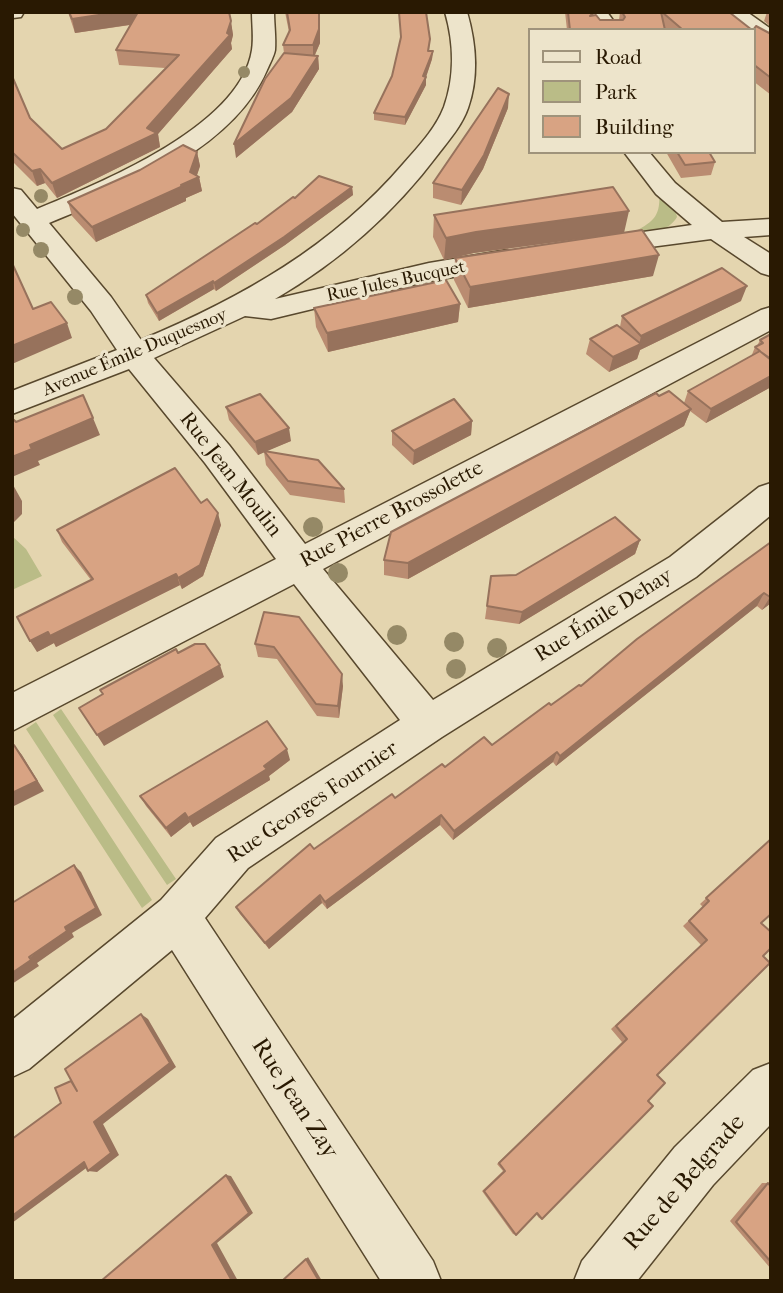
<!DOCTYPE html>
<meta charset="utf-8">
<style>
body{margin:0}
#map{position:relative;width:783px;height:1293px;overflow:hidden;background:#e4d5af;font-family:"IM FELL French Canon",serif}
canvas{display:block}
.frame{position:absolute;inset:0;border:14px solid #291902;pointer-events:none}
.legend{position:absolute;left:528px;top:28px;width:228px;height:126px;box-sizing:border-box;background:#ede4cb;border:2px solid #9f937b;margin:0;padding:9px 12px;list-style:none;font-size:21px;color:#291902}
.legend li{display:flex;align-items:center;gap:14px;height:35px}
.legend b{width:35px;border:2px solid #9f937b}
</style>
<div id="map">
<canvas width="783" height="1293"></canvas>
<div class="frame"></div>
<ul class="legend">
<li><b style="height:9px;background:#ede4cb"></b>Road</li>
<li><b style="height:19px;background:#babc87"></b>Park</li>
<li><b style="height:19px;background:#d8a383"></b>Building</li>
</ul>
</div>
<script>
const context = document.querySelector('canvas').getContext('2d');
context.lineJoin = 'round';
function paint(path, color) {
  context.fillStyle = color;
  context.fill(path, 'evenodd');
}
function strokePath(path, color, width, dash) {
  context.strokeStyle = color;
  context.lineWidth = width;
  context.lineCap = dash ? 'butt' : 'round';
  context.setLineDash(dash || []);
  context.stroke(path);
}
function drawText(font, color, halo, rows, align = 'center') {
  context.font = font + ' "IM FELL French Canon",serif';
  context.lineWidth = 6;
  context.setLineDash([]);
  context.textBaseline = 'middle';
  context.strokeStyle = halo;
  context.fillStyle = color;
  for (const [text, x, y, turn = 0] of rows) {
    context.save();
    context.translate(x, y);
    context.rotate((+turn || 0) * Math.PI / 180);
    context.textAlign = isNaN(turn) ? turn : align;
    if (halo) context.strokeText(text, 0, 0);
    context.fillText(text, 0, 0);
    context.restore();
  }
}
paint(new Path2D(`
 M 659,191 L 675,209 L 677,217 C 668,232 651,233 635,236 L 634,232 C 655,221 661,215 659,191 Z
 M 12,536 L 26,549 L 42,576 L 12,590 Z
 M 61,709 L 176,879 L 167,885 L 53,715 Z
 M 36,722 L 152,900 L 142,908 L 26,729 Z`), '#babc87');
const minor = new Path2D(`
 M 12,12 L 24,12 L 21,17 L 13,18 Z
 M 252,12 L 274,12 C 274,24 276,38 275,50 C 274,56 270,63 267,70 C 233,150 124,192 49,223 L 111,297 L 141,340 C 242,298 333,246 404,163 C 419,146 436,128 444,107 C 455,76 454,43 445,12 L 467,12 C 476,43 479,77 468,108 C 462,125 450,139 439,153 C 394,213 340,261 275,299 L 429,263 L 507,250 L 517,253 L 521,259 L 517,265 L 507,268 L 429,281 L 271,319 L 245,316 L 154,358 L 229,445 L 305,544 L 761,310 L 771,307 L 771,330 L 323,569 L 433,700 L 670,557 L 759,487 L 771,483 L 771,515 L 696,577 L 442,737 L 248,868 L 205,918 L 433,1261 L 441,1281 L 381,1281 L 172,950 L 29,1069 L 12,1077 L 12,1020 L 161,900 L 216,838 L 400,720 L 294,584 L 12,731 L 12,693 L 276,559 L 205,463 L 129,369 L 12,414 L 12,391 L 117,350 L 91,311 L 12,213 L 12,188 L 21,190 L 37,209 C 100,183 240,127 252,50 C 254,38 252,24 252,12 Z
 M 585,12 L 607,12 L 620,30 L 598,30 Z
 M 722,12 L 747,12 L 771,29 L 771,47 L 753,37 L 753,30 L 743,30 Z
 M 624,152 L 649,152 L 675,183 L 722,222 L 771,219 L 771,235 L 744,237 L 771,254 L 771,276 L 761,273 L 711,239 L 597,254 L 587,252 L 583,246 L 587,240 L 692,225 L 656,194 Z
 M 771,1063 L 771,1124 L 713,1185 L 637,1281 L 574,1281 L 582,1261 L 675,1147 L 753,1070 Z`);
strokePath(minor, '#58482d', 3);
paint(minor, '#ede4cb');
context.fillStyle = '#958966';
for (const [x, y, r] of [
 [244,72,6],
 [41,196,7],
 [23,230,7],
 [41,250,8],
 [75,297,8],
 [313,527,10],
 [338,573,10],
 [397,635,10],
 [454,642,10],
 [497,648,10],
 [456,669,10]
]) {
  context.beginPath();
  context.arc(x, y, r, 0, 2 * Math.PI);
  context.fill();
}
paint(new Path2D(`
 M 68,12 L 229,12 L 233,35 L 231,43 L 232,49 L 158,134 L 160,147 L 57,198 L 45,183 L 37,186 L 12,161 L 12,76 L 30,118 L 62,149 L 106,129 L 165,68 L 119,65 L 116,50 L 130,25 L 75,33 Z
 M 285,12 L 320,12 L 320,43 L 315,55 L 318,56 L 319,69 L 292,112 L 236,158 L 284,53 L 283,45 L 289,32 Z
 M 565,12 L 594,12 L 593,16 L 600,20 L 619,20 L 620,12 L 729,12 L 752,30 L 567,30 Z
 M 767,12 L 771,12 L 771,27 L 764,21 Z
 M 753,30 L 771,34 L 771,95 L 753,81 Z
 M 430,39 L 429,51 L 433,51 L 432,59 L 426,77 L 426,85 L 405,125 L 374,120 L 374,113 Z
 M 508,108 L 483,169 L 461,205 L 433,198 L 433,183 Z
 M 197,152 L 200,166 L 197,175 L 199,177 L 202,191 L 186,198 L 186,201 L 96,242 L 72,216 L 68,202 Z
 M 666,152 L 709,152 L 715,162 L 711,175 L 681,178 Z
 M 352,187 L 353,195 L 285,245 L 216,291 L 214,289 L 159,321 L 148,303 L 146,295 L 257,224 L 295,198 Z
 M 434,215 L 624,232 L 653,276 L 468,308 L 454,280 L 455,258 L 601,236 L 474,253 L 444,260 L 433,237 Z
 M 741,301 L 640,350 L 637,359 L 609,372 L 586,354 L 590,339 L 620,327 L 622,316 Z
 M 460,304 L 458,322 L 328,352 L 316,327 L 314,308 Z
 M 771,334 L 771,387 L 706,423 L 690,411 L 684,426 L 408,579 L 384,575 L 384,560 L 659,396 L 684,403 L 688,391 L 751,357 L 755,347 L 757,346 L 760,340 Z
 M 226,407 L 291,441 L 266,451 L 344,489 L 345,503 L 290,495 L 266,465 L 264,452 L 258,455 L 229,420 Z
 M 472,421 L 471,435 L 413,465 L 392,445 L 392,431 Z
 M 201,503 L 221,525 L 203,576 L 182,589 L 180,585 L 56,647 L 54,643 L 37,652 L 91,580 L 62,542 L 57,530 Z
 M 640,540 L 635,554 L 519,624 L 485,619 L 491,576 L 516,575 Z
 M 771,542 L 771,603 L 762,610 L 757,606 L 556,766 L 553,762 L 453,840 L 440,825 L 327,909 L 322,903 L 269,949 L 240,914 L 236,907 L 314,849 L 445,767 L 492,745 L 581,686 Z
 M 264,612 L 343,686 L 339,718 L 317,716 L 277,659 L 258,657 L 255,644 Z
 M 290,760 L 269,776 L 270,780 L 193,827 L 190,822 L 171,837 L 146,806 L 140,796 Z
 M 771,839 L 761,923 L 763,956 L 657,1075 L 648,1101 L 542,1219 L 539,1218 L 536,1214 L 516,1235 L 513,1234 L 482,1191 L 503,1171 L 497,1164 L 622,1042 L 611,1029 L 701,945 L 683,926 L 703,907 L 700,904 Z
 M 762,1183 L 768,1183 L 771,1187 L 771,1269 L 730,1221 Z`), '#ba8c71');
paint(new Path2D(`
 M 119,12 L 140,12 L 142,23 L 75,33 L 72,19 Z
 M 320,12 L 320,43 L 313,59 L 313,45 Z
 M 231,21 L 233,35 L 231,43 L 232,49 L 158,134 L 160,147 L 57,198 L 52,183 L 147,128 L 227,33 Z
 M 433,51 L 432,59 L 425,80 L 426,77 L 426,85 L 405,125 L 405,117 L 423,76 Z
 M 318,56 L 319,69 L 292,112 L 236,158 L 234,144 Z
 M 509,94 L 508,108 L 483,169 L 461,205 L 462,190 Z
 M 197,152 L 200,166 L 196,178 L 199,177 L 202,191 L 186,198 L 186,201 L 96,242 L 92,227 L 181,185 L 190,172 Z
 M 40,169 L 45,183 L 37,186 L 32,171 Z
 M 352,187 L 353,195 L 285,245 L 216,291 L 214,283 Z
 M 629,211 L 624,233 L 474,253 L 444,260 L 446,238 L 476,232 Z
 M 659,255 L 653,276 L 468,308 L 470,287 Z
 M 213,281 L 214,289 L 159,321 L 157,313 Z
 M 747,286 L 741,301 L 640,350 L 637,359 L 609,372 L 613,357 L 639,345 L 641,336 Z
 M 460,304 L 458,322 L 328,352 L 327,333 Z
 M 67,323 L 72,338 L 12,364 L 12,346 Z
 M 771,376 L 771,387 L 706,423 L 711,409 Z
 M 691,409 L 684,426 L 408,579 L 408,563 Z
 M 93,418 L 100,435 L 38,461 L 40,465 L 12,477 L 12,457 L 30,445 Z
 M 472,421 L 471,435 L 413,465 L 414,451 Z
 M 289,428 L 291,441 L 258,455 L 255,442 Z
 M 12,483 L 22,501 L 22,514 L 12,524 Z
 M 218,513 L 221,525 L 203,576 L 182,589 L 178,578 Z
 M 640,540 L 635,554 L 519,624 L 522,612 Z
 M 176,574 L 180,585 L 56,647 L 54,643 L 37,652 L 30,641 Z
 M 764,593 L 757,606 L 556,766 L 560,756 Z
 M 770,597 L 771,597 L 771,603 L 762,610 Z
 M 220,665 L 224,677 L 104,746 L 97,735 Z
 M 342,674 L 343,686 L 339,718 L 338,706 Z
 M 14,745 L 22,755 L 44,791 L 12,807 Z
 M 287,749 L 290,760 L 269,776 L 270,780 L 193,827 L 188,818 Z
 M 557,752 L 553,762 L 453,840 L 454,831 Z
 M 185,813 L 190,822 L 171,837 L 166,828 Z
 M 441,815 L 440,825 L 327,909 L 325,902 Z
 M 74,865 L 81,872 L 102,915 L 72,933 L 74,937 L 37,963 L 39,966 L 12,984 L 12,973 L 65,927 Z
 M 320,895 L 322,903 L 269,949 L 265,943 Z
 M 141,1014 L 148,1019 L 176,1067 L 103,1124 L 119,1155 L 97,1172 L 88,1171 L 94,1122 Z
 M 84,1162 L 93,1163 L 12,1223 L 12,1216 Z
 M 226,1175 L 231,1176 L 253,1213 L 217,1243 L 238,1281 L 232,1281 L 212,1245 Z
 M 308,1257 L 322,1281 L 319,1281 L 306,1259 Z`), '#97725c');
const building = new Path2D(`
 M 69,12 L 119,12 L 72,19 Z
 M 138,12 L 229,12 L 231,21 L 227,33 L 230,35 L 147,128 L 157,133 L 52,183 L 40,169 L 32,171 L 12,152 L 12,76 L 30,118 L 62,149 L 106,129 L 179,55 L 116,50 Z
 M 287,12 L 319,12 L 319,29 L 313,45 L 283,45 L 290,30 Z
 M 399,12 L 426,12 L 430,39 L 428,51 L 433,51 L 423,76 L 426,77 L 405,117 L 374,113 L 392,76 L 401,37 Z
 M 568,12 L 594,12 L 590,16 L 596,15 L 600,20 L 623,20 L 625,17 L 622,12 L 661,12 L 665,30 L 570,30 Z
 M 662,12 L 729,12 L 752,30 L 683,30 Z
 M 756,26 L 771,34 L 771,78 L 753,64 L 753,30 Z
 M 284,53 L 318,56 L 291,98 L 234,144 L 265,79 Z
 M 498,88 L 509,94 L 484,155 L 462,190 L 433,183 Z
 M 183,145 L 197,152 L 190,172 L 199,177 L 181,185 L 183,186 L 92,227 L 68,202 L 140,170 Z
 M 677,152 L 709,152 L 715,162 L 685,165 Z
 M 319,176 L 352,187 L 284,237 L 214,283 L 213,281 L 157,313 L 146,295 L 255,223 L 257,224 L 293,197 L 295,198 Z
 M 613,187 L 629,211 L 476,232 L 446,238 L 434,215 Z
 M 642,230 L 659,255 L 470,287 L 455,258 Z
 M 12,263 L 33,309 L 51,302 L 67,323 L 12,346 Z
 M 722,268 L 747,286 L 641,336 L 622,316 Z
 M 446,280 L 460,304 L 327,333 L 314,308 Z
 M 617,325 L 641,344 L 613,357 L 590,339 Z
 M 771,334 L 771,359 L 761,352 L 771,360 L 771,376 L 711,409 L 688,391 L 760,351 L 755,347 L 763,343 L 760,340 Z
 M 669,391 L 691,409 L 408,563 L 384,560 L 391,532 L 656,393 L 659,396 Z
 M 260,394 L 289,428 L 255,442 L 226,407 Z
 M 83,395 L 93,418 L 30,445 L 32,449 L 12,457 L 12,421 L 14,420 L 16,422 Z
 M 454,399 L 472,421 L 414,451 L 392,431 Z
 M 264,451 L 318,460 L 344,489 L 288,481 Z
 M 175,468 L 201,503 L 207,499 L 218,513 L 200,565 L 178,578 L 176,574 L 50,636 L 48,632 L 30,641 L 17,617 L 93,579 L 57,530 Z
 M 615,517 L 640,540 L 522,612 L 487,606 L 491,576 L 516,575 Z
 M 771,542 L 771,597 L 770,597 L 764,593 L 560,756 L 557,752 L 454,831 L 441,815 L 325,902 L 320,895 L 265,943 L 236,907 L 310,844 L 314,849 L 392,794 L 395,798 L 442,764 L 445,767 L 484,737 L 492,745 L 549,703 L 551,705 L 579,685 L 581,686 L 637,639 Z
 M 264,612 L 299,617 L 342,674 L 338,706 L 316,704 L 274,647 L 255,644 Z
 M 195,644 L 205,644 L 220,665 L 97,735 L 79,708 L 103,694 L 100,690 L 176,649 L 178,653 Z
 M 267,721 L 287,749 L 264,766 L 267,769 L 188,818 L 185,813 L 166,828 L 140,796 Z
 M 14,745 L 37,781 L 12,793 L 12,746 Z
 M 771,839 L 771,914 L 761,923 L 771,932 L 771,948 L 763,956 L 770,963 L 657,1075 L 665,1083 L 648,1101 L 653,1106 L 542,1219 L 537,1213 L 516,1235 L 484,1191 L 505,1171 L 499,1163 L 627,1039 L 616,1026 L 707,940 L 689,921 L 709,901 L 706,898 Z
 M 74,865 L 96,908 L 65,927 L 67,931 L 29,957 L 31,960 L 12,973 L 12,903 Z
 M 141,1014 L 170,1063 L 94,1122 L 111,1153 L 88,1171 L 84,1162 L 12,1216 L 12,1139 L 61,1103 L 55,1088 L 71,1081 L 77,1091 L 65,1069 Z
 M 226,1175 L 249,1213 L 212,1245 L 232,1281 L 101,1281 Z
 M 768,1183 L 771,1187 L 771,1262 L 736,1222 Z
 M 306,1259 L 319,1281 L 282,1281 Z`);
paint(building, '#d8a383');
strokePath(building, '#97725c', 2);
drawText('18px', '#291902', '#ede4cb', [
 ["Rue Jules Bucquet",396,282,-12],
 ["Avenue Émile Duquesnoy",135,353,-23]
]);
drawText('21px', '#291902', '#ede4cb', [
 ["Rue Jean Moulin",230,475,52],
 ["Rue Pierre Brossolette",392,515,-28],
 ["Rue Émile Dehay",604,616,-32],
 ["Rue Georges Fournier",313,803,-34]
]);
drawText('24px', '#291902', '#ede4cb', [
 ["Rue Jean Zay",294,1099,57],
 ["Rue de Belgrade",685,1183,-49]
]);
</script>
